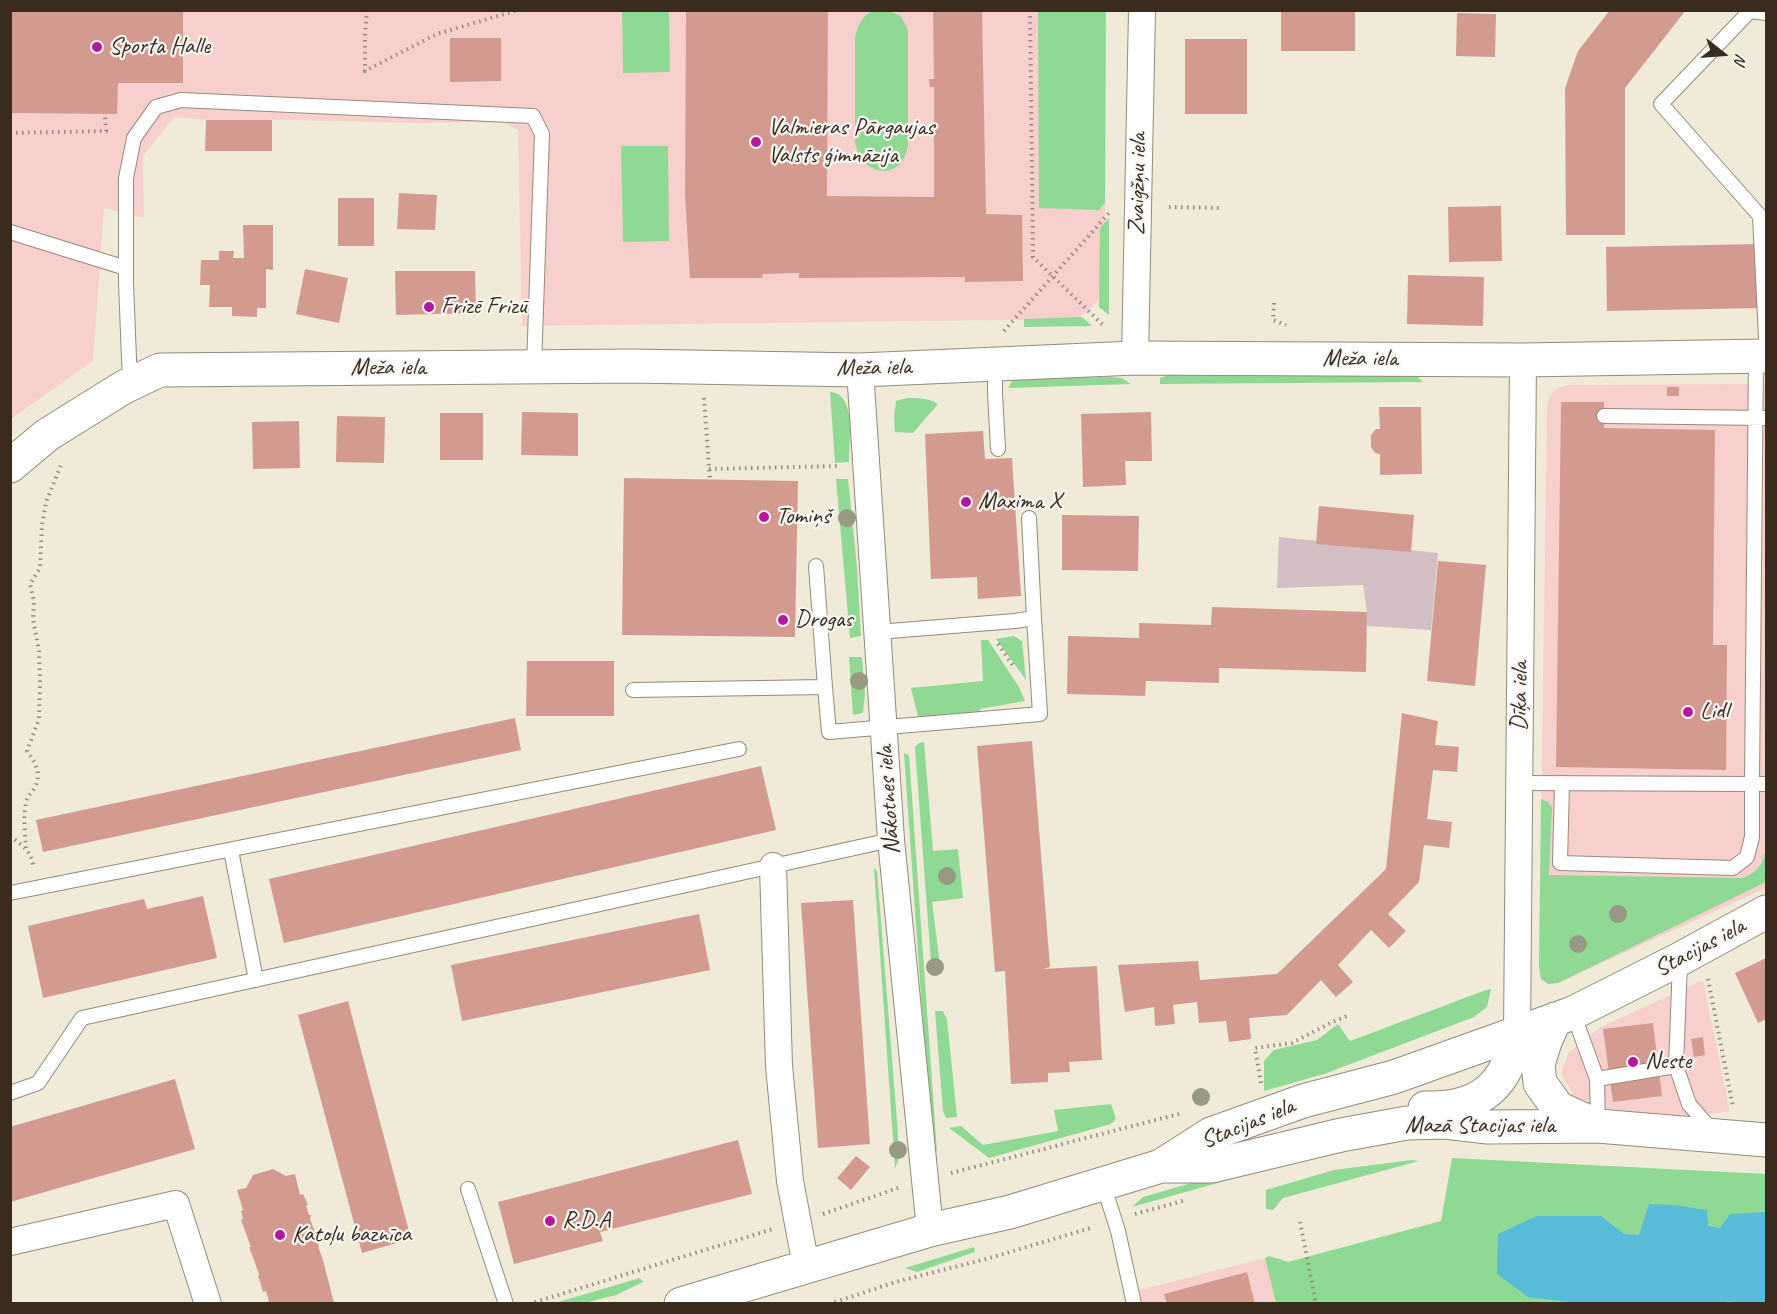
<!DOCTYPE html>
<meta charset="utf-8">
<style>
body{margin:0}
#map{position:relative;width:1777px;height:1314px;overflow:hidden;background:#efebd8;font-family:Caveat,sans-serif}
canvas{display:block}
.frame{position:absolute;inset:0;border:12px solid #3b2a1e;pointer-events:none}
.north{position:absolute;left:1693px;top:24px;width:60px;height:60px;-webkit-text-stroke:4px #f6f6f2;paint-order:stroke;rotate:107deg;font-size:16px;font-weight:700;line-height:24px;text-align:center;color:#3b2a1e}
.north::after{content:'';display:block;margin:auto;width:21px;height:27px;background:#3b2a1e;clip-path:polygon(50% 0,100% 100%,50% 72%,0 100%)}
</style>
<div id="map">
<canvas width="1777" height="1314"></canvas>
<div class="frame"></div>
<div class="north">N</div>
</div>
<script>
const context = document.querySelector('canvas').getContext('2d');
context.lineJoin = 'round';
function paint(path, color) {
  context.fillStyle = color;
  context.fill(path, 'evenodd');
}
function strokePath(path, color, width, dash) {
  context.strokeStyle = color;
  context.lineWidth = width;
  context.lineCap = dash ? 'butt' : 'round';
  context.setLineDash(dash || []);
  context.stroke(path);
}
function drawText(font, color, halo, rows, align = 'center') {
  context.font = font + ' Caveat,sans-serif';
  context.lineWidth = 4.5;
  context.setLineDash([]);
  context.textBaseline = 'middle';
  context.strokeStyle = halo;
  context.fillStyle = color;
  for (const [text, x, y, turn = 0] of rows) {
    context.save();
    context.translate(x, y);
    context.rotate((+turn || 0) * Math.PI / 180);
    context.textAlign = isNaN(turn) ? turn : align;
    if (halo) context.strokeText(text, 0, 0);
    context.fillText(text, 0, 0);
    context.restore();
  }
}
paint(new Path2D(`
 M 11,11 L 1105,11 L 1105,295 L 1078,319 L 522,326 L 518,130 L 503,122 L 417,123 L 288,120 L 206,120 L 174,117 L 143,156 L 144,218 L 104,208 L 93,361 L 11,419 Z
 M 1766,384 L 1766,888 L 1558,983 L 1548,984 L 1541,979 L 1539,966 L 1547,406 L 1550,395 L 1558,388 L 1568,385 Z
 M 1703,980 L 1730,1112 L 1683,1116 L 1607,1109 L 1574,1096 L 1561,1073 L 1569,1052 L 1601,1027 Z
 M 1265,1258 L 1276,1303 L 1139,1303 L 1136,1291 Z`), '#f7d0cd');
paint(new Path2D(`
 M 1279,537 L 1438,553 L 1431,630 L 1367,626 L 1367,612 L 1363,585 L 1277,588 Z`), '#d2bec3');
paint(new Path2D(`
 M 887,10 L 901,16 L 908,30 L 908,147 C 906,153 904,160 899,165 C 887,176 868,170 860,157 C 858,153 856,147 855,143 L 855,37 C 861,17 865,10 887,10 Z
 M 622,11 L 669,11 L 670,72 L 623,73 Z
 M 1038,11 L 1106,11 L 1105,203 L 1099,210 L 1039,208 Z
 M 621,146 L 668,146 L 669,241 L 623,242 Z
 M 1109,218 L 1109,315 L 1099,307 L 1100,228 Z
 M 1082,317 L 1092,326 L 1024,327 L 1024,319 Z
 M 1171,374 L 1417,376 L 1423,382 L 1160,384 L 1160,378 Z
 M 1111,377 L 1122,378 L 1131,384 L 1008,388 L 1012,381 L 1020,379 Z
 M 830,392 C 857,393 849,443 849,462 L 835,463 Z
 M 907,398 C 917,398 929,398 938,404 L 913,433 L 895,432 L 894,418 L 896,401 Z
 M 836,479 L 848,479 L 857,567 L 861,636 L 850,638 Z
 M 1014,636 L 1022,641 L 1026,680 L 996,639 Z
 M 981,640 L 988,640 L 1019,687 L 1025,701 L 980,709 L 981,716 L 919,721 L 911,688 L 983,681 Z
 M 849,657 L 862,657 L 865,694 L 863,713 L 853,715 Z
 M 924,742 L 933,851 L 958,849 L 963,898 L 932,902 L 939,957 L 938,972 L 932,976 L 915,747 L 919,743 Z
 M 904,753 L 909,755 L 937,1152 L 931,1139 Z
 M 1541,799 L 1548,802 L 1552,808 L 1549,875 L 1743,878 C 1757,872 1763,865 1766,849 L 1766,882 L 1558,983 L 1548,984 L 1541,979 L 1539,966 Z
 M 874,868 L 877,871 L 898,1134 L 898,1161 L 895,1168 Z
 M 1491,989 L 1487,1007 L 1474,1017 L 1324,1074 L 1264,1091 L 1264,1061 L 1274,1050 L 1317,1040 L 1338,1024 L 1350,1041 L 1486,990 Z
 M 935,1011 L 943,1011 L 947,1020 L 957,1117 L 946,1118 L 943,1111 Z
 M 1111,1104 L 1116,1119 L 1111,1124 L 989,1158 L 949,1128 L 961,1126 L 983,1145 L 1058,1131 L 1054,1110 Z
 M 1452,1158 L 1766,1174 L 1766,1303 L 1276,1303 L 1265,1258 L 1269,1256 L 1288,1262 L 1441,1221 Z
 M 1412,1160 L 1419,1161 L 1283,1198 L 1273,1210 L 1266,1209 L 1266,1190 L 1334,1170 Z
 M 1233,1171 L 1239,1177 L 1132,1207 L 1143,1197 Z
 M 974,1247 L 975,1252 L 917,1272 L 905,1268 Z
 M 640,1278 L 643,1282 L 616,1295 L 585,1303 L 555,1303 Z`), '#90d994');
paint(new Path2D(`
 M 1649,1204 L 1674,1205 L 1707,1210 L 1708,1226 L 1720,1228 L 1730,1214 L 1766,1212 L 1766,1303 L 1735,1303 L 1729,1301 L 1718,1304 L 1585,1304 L 1528,1297 L 1497,1274 L 1498,1234 L 1537,1216 L 1601,1216 L 1624,1234 L 1639,1235 Z`), '#58bbd7');
paint(new Path2D(`
 M 10,10 L 183,10 L 183,83 L 118,83 L 117,114 L 10,113 Z
 M 686,10 L 828,10 L 827,196 L 934,197 L 934,87 L 930,87 L 929,79 L 934,79 L 933,10 L 982,10 L 986,214 L 1022,215 L 1023,281 L 965,282 L 965,277 L 799,278 L 799,273 L 763,274 L 762,278 L 690,278 L 685,196 Z
 M 1281,10 L 1355,10 L 1355,51 L 1281,51 Z
 M 1610,10 L 1686,10 L 1625,88 L 1625,235 L 1566,235 L 1565,88 L 1578,51 Z
 M 1457,13 L 1496,14 L 1495,57 L 1456,56 Z
 M 450,38 L 501,38 L 501,81 L 450,82 Z
 M 1185,39 L 1247,39 L 1247,114 L 1185,114 Z
 M 206,120 L 272,120 L 272,151 L 205,151 Z
 M 399,193 L 437,195 L 435,230 L 397,229 Z
 M 338,198 L 374,198 L 374,246 L 338,246 Z
 M 1501,206 L 1502,261 L 1449,262 L 1448,207 Z
 M 243,225 L 273,225 L 273,270 L 266,269 L 266,308 L 257,308 L 257,317 L 232,316 L 232,307 L 209,307 L 210,285 L 200,285 L 201,260 L 219,260 L 219,251 L 234,251 L 233,258 L 244,258 Z
 M 1759,244 L 1760,308 L 1607,311 L 1606,247 Z
 M 305,269 L 348,278 L 339,323 L 296,314 Z
 M 395,271 L 475,271 L 476,313 L 396,315 Z
 M 1408,275 L 1484,277 L 1483,326 L 1407,324 Z
 M 1667,387 L 1679,387 L 1679,396 L 1667,396 Z
 M 1561,402 L 1604,402 L 1604,428 L 1715,430 L 1713,645 L 1727,645 L 1726,770 L 1556,767 Z
 M 1379,407 L 1421,407 L 1422,474 L 1380,475 L 1380,454 L 1375,453 L 1371,447 L 1371,435 L 1376,429 L 1380,429 Z
 M 522,412 L 578,413 L 578,456 L 521,455 Z
 M 1151,412 L 1152,461 L 1125,461 L 1126,485 L 1083,487 L 1081,414 Z
 M 440,413 L 483,413 L 483,460 L 440,460 Z
 M 337,416 L 385,417 L 384,463 L 336,462 Z
 M 299,421 L 300,468 L 253,469 L 252,422 Z
 M 983,431 L 985,459 L 1012,458 L 1021,596 L 978,599 L 977,577 L 931,579 L 925,434 Z
 M 624,478 L 798,481 L 795,637 L 622,635 Z
 M 1319,506 L 1414,515 L 1411,552 L 1316,544 Z
 M 1062,515 L 1139,516 L 1138,571 L 1062,570 Z
 M 1438,561 L 1486,565 L 1475,686 L 1427,681 Z
 M 1212,607 L 1367,612 L 1366,672 L 1219,668 L 1219,683 L 1146,681 L 1145,696 L 1067,694 L 1068,636 L 1139,638 L 1139,623 L 1211,625 Z
 M 527,661 L 614,661 L 614,716 L 526,716 Z
 M 1402,713 L 1438,721 L 1435,745 L 1459,747 L 1457,772 L 1433,770 L 1427,819 L 1452,822 L 1449,848 L 1424,845 L 1419,882 L 1388,914 L 1406,931 L 1389,948 L 1371,930 L 1338,965 L 1353,982 L 1336,997 L 1321,980 L 1287,1015 L 1249,1018 L 1251,1039 L 1229,1042 L 1226,1021 L 1199,1023 L 1197,1002 L 1173,1005 L 1175,1024 L 1155,1026 L 1154,1007 L 1125,1012 L 1118,965 L 1198,961 L 1200,980 L 1277,974 L 1386,869 Z
 M 515,718 L 521,750 L 43,852 L 36,820 Z
 M 1032,741 L 1050,967 L 1043,969 L 1097,966 L 1102,1060 L 1069,1062 L 1070,1072 L 1048,1073 L 1048,1082 L 1011,1084 L 1005,971 L 995,972 L 977,746 Z
 M 761,766 L 776,830 L 284,943 L 269,879 Z
 M 203,896 L 217,958 L 43,998 L 28,926 L 144,899 L 147,909 Z
 M 853,900 L 870,1144 L 818,1148 L 801,903 Z
 M 699,914 L 710,970 L 462,1021 L 451,965 Z
 M 1766,958 L 1766,1019 L 1758,1023 L 1735,973 Z
 M 348,1001 L 411,1239 L 362,1253 L 298,1015 Z
 M 1653,1023 L 1662,1096 L 1613,1102 L 1603,1029 Z
 M 1703,1037 L 1705,1055 L 1694,1057 L 1691,1039 Z
 M 175,1079 L 195,1149 L 10,1202 L 10,1127 Z
 M 738,1140 L 752,1194 L 600,1232 L 603,1241 L 514,1264 L 498,1202 Z
 M 856,1156 L 870,1167 L 851,1190 L 837,1178 Z
 M 273,1169 L 286,1176 L 295,1174 L 300,1195 L 303,1194 L 308,1205 L 306,1205 L 309,1215 L 311,1215 L 310,1219 L 315,1232 L 314,1233 L 319,1246 L 318,1246 L 323,1260 L 334,1303 L 262,1304 L 269,1301 L 266,1291 L 263,1292 L 259,1278 L 258,1278 L 259,1274 L 249,1247 L 251,1247 L 241,1220 L 243,1219 L 241,1211 L 243,1210 L 237,1190 L 246,1188 L 253,1175 Z
 M 1247,1272 L 1255,1304 L 1167,1304 L 1164,1294 Z`), '#d39b90');
const service = new Path2D(`
 M 10,232 L 126,268
 M 1766,338 L 1760,216 L 1661,104 L 1750,11 L 1766,13
 M 995,364 L 995,393 L 998,449
 M 130,384 L 126,283 L 126,178 L 134,138 L 156,107 L 181,100 L 533,116 L 542,134 L 534,367
 M 1604,416 L 1766,418
 M 1029,518 L 1034,618
 M 816,566 L 825,687
 M 633,690 L 825,687 L 829,732 L 1040,714 L 1034,618 L 1015,621 L 877,632
 M 1519,783 L 1752,784 L 1756,356
 M 1562,783 L 1560,863 L 1733,868 L 1747,857 L 1752,837 L 1752,784 L 1766,784
 M 231,850 L 256,980
 M 10,893 L 739,749
 M 1680,961 L 1676,1066 L 1689,1104 L 1713,1132
 M 1573,1013 L 1597,1079 L 1598,1126
 M 1597,1079 L 1676,1066
 M 10,1093 L 38,1083 L 82,1018 L 891,840
 M 1103,1184 L 1118,1231 L 1134,1304
 M 468,1189 L 506,1304`);
const minor = new Path2D(`
 M 1135,358 L 1142,10
 M 860,370 L 891,840 L 930,1230
 M 773,866 L 779,1066 L 790,1181 L 806,1266
 M 1517,1033 L 1523,360
 M 10,1242 L 176,1204 L 208,1304`);
const tertiary = new Path2D(`
 M 10,466 L 47,435 L 124,387 L 160,370 L 632,366 L 860,370 L 1135,358 L 1523,360 L 1766,356`);
const secondary = new Path2D(`
 M 1555,1019 L 1545,1042 L 1538,1064 L 1540,1083 L 1558,1108 L 1593,1124
 M 1425,1108 C 1479,1110 1508,1086 1517,1033
 M 1161,1166 L 1212,1166 L 1341,1135 L 1407,1123 L 1445,1122 L 1488,1127 L 1598,1126 L 1766,1140
 M 681,1304 L 930,1230 L 1010,1212 L 1161,1166 L 1211,1134 L 1303,1101 L 1394,1077 L 1573,1013 L 1680,959 L 1766,912`);
strokePath(service, '#958a7b', 16);
strokePath(minor, '#958a7b', 28);
strokePath(tertiary, '#958a7b', 35);
strokePath(secondary, '#958a7b', 35);
strokePath(new Path2D(`
 M 367,10 L 365,35 L 365,71 L 437,34 L 518,10
 M 1030,10 L 1033,257 L 1104,326
 M 10,133 L 106,131 L 105,114
 M 1169,207 L 1222,208
 M 1274,303 L 1273,320 L 1286,325
 M 1004,331 L 1109,213
 M 704,398 L 710,479
 M 709,469 L 839,466
 M 998,644 L 1014,667
 M 10,836 C 21,844 31,851 33,865
 M 26,848 C 25,834 23,817 26,803 C 27,796 32,793 35,787 C 42,773 35,762 27,751 L 39,719 L 40,681 L 39,651 L 33,619 L 34,601 L 30,584 L 40,568 L 42,525 L 46,502 L 61,465
 M 1708,979 L 1733,1107
 M 1261,1083 L 1255,1048 L 1292,1043 L 1332,1022 L 1350,1015
 M 951,1173 L 1179,1114
 M 823,1214 L 898,1188
 M 1135,1214 L 1186,1200
 M 1300,1222 L 1316,1304
 M 529,1304 L 773,1229
 M 829,1304 L 899,1281 L 986,1259 L 1094,1227`), '#958a7b', 4, [1.5, 4.5]);
strokePath(service, '#fff', 14);
strokePath(minor, '#fff', 26);
strokePath(tertiary, '#fff', 33);
strokePath(secondary, '#fff', 33);
context.fillStyle = '#989982';
for (const [x, y] of [
 [847,518],
 [859,681],
 [947,876],
 [1618,914],
 [1578,944],
 [935,967],
 [1201,1097],
 [898,1150]
]) {
  context.beginPath();
  context.arc(x, y, 9, 0, 2 * Math.PI);
  context.fill();
}
for (const [x, y, r, color] of [
 [97,47,6,"#b5179e"],
 [756,142,6,"#b5179e"],
 [429,307,6,"#b5179e"],
 [966,502,6,"#b5179e"],
 [764,517,6,"#b5179e"],
 [783,620,6,"#b5179e"],
 [1688,712,6,"#b5179e"],
 [1633,1062,6,"#b5179e"],
 [550,1221,6,"#b5179e"],
 [280,1235,6,"#b5179e"]
]) {
  const dot = new Path2D();
  dot.arc(x, y, r, 0, 2 * Math.PI);
  context.fillStyle = color;
  context.fill(dot);
  strokePath(dot, '#f6f6f2', 2);
}
drawText('24px', '#3b2a1e', '#f6f6f2', [
 ["Sporta Halle",109,47],
 ["Valmieras Pārgaujas",768,128],
 ["Valsts ģimnāzija",768,156],
 ["Frizē Frizū",441,307],
 ["Maxima X",978,502],
 ["Tomiņš",776,517],
 ["Drogas",795,620],
 ["Lidl",1700,712],
 ["Neste",1645,1062],
 ["R.D.A",562,1221],
 ["Katoļu baznīca",292,1235]
], 'left');
drawText('24px', '#3b2a1e', '#f6f6f2', [
 ["Zvaigžņu iela",1138,184,-89],
 ["Meža iela",1360,359],
 ["Meža iela",388,368],
 ["Meža iela",874,368,-1],
 ["Dīķa iela",1520,696,-89],
 ["Nākotnes iela",889,800,-94],
 ["Stacijas iela",1700,948,-28],
 ["Stacijas iela",1248,1124,-22],
 ["Mazā Stacijas iela",1480,1126]
]);
</script>
